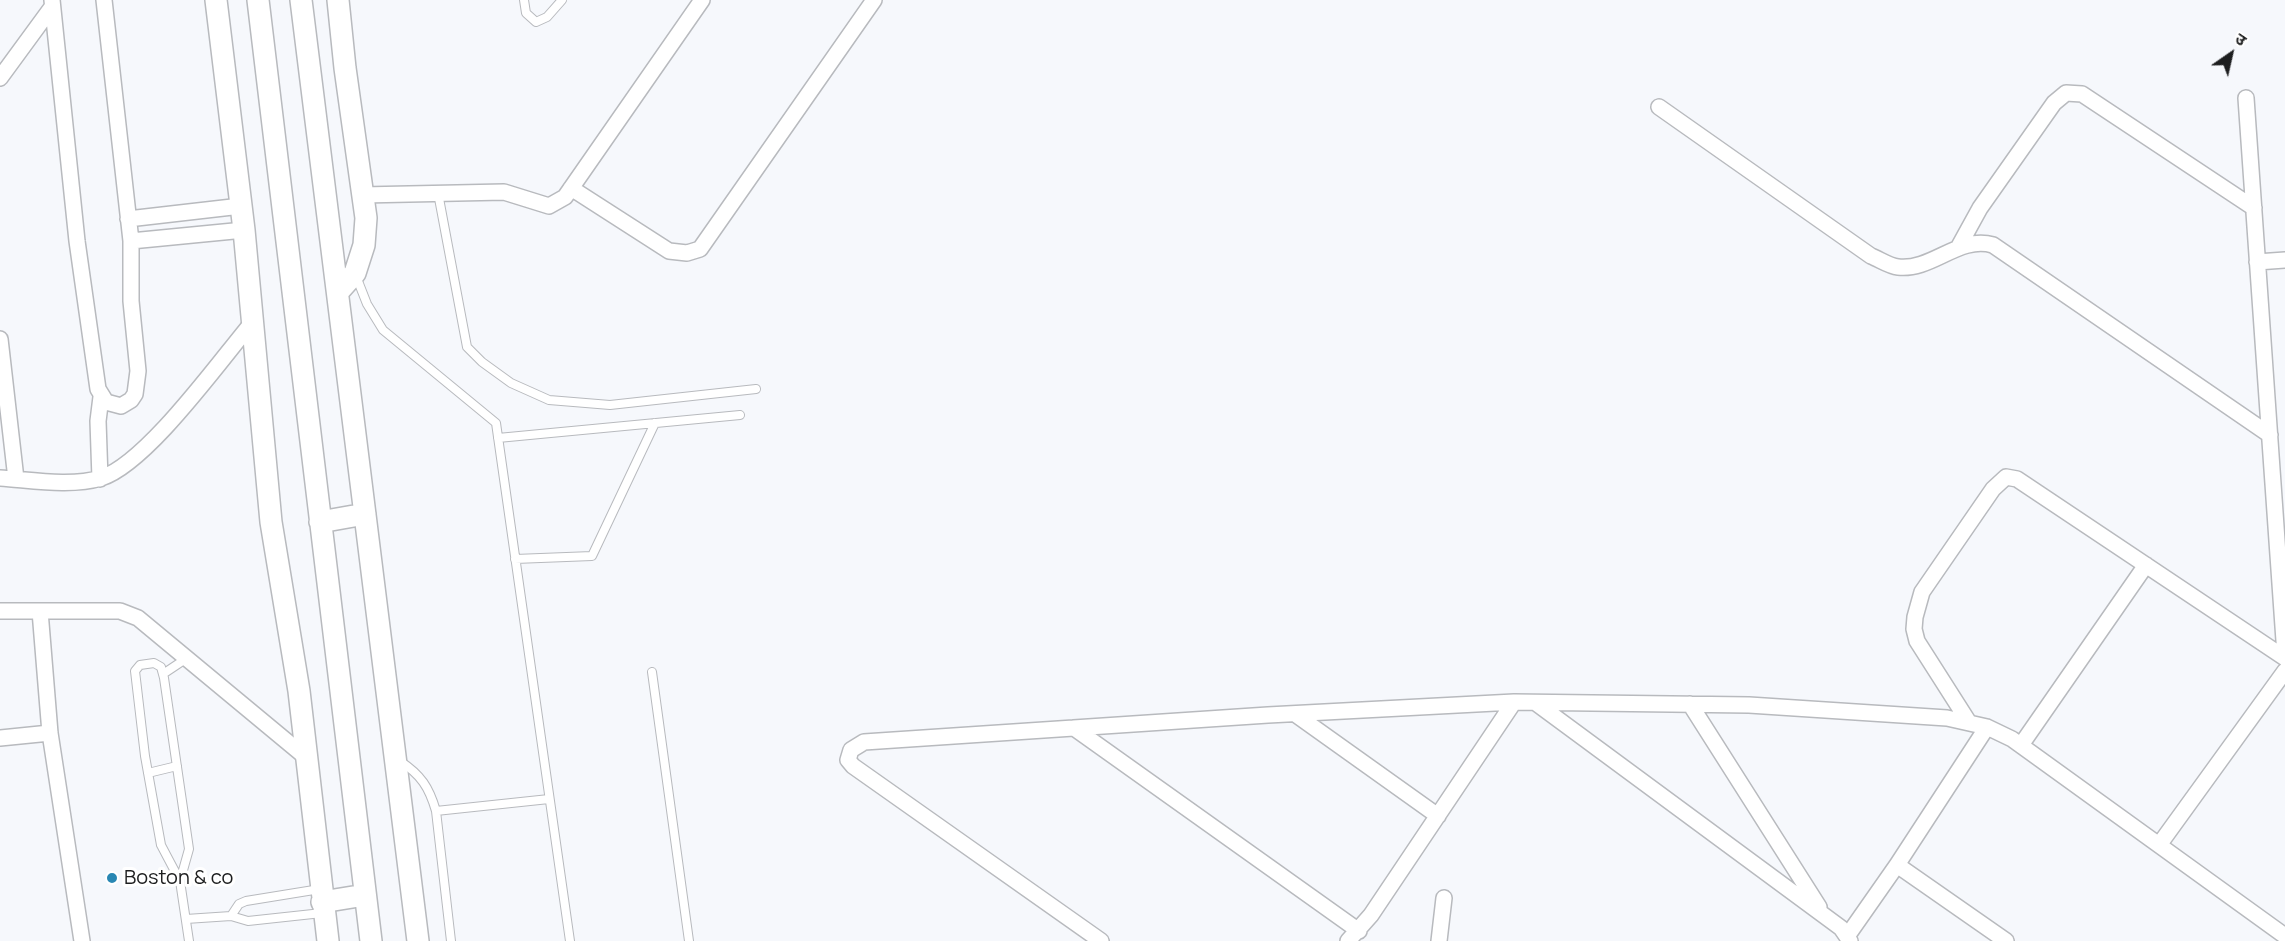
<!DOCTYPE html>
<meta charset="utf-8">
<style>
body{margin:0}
#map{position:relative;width:2285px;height:941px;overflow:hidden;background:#f6f8fc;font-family:Manrope,"Noto Sans Devanagari",sans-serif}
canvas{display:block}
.north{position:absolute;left:2201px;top:24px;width:60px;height:60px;-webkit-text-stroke:4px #fff;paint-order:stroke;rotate:34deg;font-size:16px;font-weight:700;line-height:24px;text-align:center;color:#1d1e1f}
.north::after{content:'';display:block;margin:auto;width:21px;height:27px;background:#1d1e1f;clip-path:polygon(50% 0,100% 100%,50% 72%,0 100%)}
</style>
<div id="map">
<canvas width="2285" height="941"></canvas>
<div class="north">उ</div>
</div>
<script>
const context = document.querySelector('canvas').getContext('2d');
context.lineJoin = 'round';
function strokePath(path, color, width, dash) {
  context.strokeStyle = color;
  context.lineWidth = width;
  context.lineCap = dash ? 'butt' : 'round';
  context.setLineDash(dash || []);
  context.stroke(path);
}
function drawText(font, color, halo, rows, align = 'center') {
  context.font = font + ' Manrope,sans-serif';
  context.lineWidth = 6;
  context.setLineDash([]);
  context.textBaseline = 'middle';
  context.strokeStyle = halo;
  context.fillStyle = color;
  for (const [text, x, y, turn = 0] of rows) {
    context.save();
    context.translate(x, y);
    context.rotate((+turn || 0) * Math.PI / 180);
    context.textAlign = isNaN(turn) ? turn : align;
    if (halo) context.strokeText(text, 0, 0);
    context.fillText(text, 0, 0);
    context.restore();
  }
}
const lane = new Path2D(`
 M 524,0 L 526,13 L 536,22 L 547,17 L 562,0
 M 438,193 L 467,347 L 482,362 L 511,383 L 549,400 L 610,405 L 756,389
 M 356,276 L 367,304 L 383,330 L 496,423 L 570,941
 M 498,438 L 740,415
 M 515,559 L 592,556 L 655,423
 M 652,672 L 689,941
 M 163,674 L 187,658
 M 400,761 C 421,775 429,787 436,811 L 451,941
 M 148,773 L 177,766
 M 436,811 L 549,799
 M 180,881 L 189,849 L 164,678 L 161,667 L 154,663 L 140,665 L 135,671 L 145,756 L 161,845 L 180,881 L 189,941
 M 231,916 L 239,904 L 246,901 L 320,889
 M 186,919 L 231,916 L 248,921 L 322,913`);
const street = new Path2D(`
 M 52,0 L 77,241 L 98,389 L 106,402 L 121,406 L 131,400 L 135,394 L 138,371 L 131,301 L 131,241 L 104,0
 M 0,78 L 52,7
 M 2246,98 L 2285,655
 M 1659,107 L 1871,256 C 1879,259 1889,266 1898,267 C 1932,271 1959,235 1993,245 L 2270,435
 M 571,188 L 669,251 L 687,253 L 700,249 L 874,0
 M 362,195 L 504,192 L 549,206 L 565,197 L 702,0
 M 128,219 L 241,206
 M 131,241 L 244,230
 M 1958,248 L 1980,208 L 2054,103 L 2066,93 L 2082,94 L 2254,208
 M 2257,262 L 2285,260
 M 0,339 L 16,479
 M 0,478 C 31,480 71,487 101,478 C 146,464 219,362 251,324
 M 100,479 L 98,421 L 101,397
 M 0,611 L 120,611 L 138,618 L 308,759
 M 40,611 L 50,733 L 82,941
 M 1536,703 L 1841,928 L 1850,941
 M 1690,704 L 1819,907
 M 1295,714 L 1438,816
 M 1968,721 L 1917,641 L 1914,629 L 1915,617 L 1922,592 L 1993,489 L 2006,477 L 2017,479 L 2285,658
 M 1074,728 L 1359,931
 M 0,738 L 50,733
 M 2021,745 L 2146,565
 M 2159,845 L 2285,671
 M 1897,865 L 2006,941
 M 1848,935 L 1897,865 L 1987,727
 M 1101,941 L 853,766 L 848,760 L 851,750 L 864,742 L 1268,715 L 1514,702 L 1749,705 L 1947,718 L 1987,727 L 2012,739 L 2285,936
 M 1348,941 L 1371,915 L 1514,702
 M 1439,941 L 1444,898`);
const secondary = new Path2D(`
 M 216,0 L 244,230 L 271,522 L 299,691 L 328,941
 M 258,0 L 371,941
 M 301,0 L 418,941
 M 338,292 L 355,273 L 364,245 L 366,218 L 345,68 L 338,0
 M 320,522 L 365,514
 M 322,902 L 365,895`);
strokePath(lane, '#b8babe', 10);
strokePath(street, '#b8babe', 18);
strokePath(secondary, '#b8babe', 24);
strokePath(lane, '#fff', 8);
strokePath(street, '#fff', 15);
strokePath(secondary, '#fff', 21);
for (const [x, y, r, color] of [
 [112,878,6,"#2987b3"]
]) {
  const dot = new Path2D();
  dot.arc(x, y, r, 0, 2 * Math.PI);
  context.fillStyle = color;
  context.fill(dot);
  strokePath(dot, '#fff', 2);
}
drawText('20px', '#1d1e1f', '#fff', [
 ["Boston & co",124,878]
], 'left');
</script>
